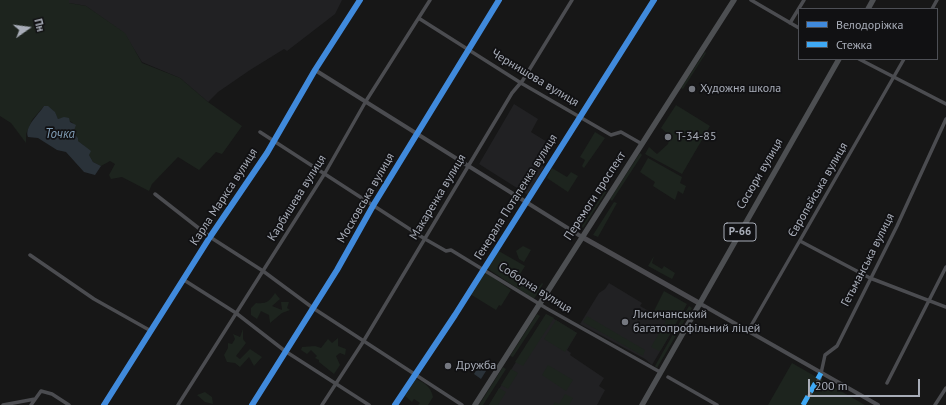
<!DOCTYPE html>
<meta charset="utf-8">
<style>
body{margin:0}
#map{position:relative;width:946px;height:405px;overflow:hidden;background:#171717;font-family:"PT Sans",sans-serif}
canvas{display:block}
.legend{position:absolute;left:798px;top:8px;width:140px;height:52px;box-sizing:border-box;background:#111113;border:1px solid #4d4f55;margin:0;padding:5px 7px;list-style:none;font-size:12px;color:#a8adb8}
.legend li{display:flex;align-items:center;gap:8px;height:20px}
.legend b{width:20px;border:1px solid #4d4f55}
.north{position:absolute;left:8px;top:8px;width:40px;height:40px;-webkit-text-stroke:3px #111113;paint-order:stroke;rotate:76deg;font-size:11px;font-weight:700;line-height:16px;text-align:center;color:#a8adb8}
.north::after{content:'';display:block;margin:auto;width:14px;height:18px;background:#a8adb8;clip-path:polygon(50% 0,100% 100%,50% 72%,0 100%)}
.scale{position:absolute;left:808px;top:379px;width:112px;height:18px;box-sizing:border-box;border:2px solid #a8adb8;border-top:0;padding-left:5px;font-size:12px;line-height:14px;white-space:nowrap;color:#a8adb8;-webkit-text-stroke:3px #111113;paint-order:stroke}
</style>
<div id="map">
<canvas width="946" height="405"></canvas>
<ul class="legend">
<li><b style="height:5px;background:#408adc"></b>Велодоріжка</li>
<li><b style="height:5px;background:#3fa9f5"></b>Стежка</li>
</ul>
<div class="north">Пн</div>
<div class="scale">200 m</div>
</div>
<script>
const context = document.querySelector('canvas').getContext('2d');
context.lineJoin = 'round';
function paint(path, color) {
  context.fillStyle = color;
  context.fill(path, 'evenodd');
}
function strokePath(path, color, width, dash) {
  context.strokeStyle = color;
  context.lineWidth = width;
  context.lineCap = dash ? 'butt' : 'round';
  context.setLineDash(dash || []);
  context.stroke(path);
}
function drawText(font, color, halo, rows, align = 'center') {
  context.font = font + ' "PT Sans",sans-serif';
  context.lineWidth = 3.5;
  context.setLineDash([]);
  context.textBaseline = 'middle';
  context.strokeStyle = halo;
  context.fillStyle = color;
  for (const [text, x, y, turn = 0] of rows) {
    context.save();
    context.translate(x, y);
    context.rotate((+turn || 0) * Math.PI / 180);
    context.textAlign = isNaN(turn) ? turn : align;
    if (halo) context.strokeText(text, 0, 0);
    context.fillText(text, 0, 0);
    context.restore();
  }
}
paint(new Path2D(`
 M 69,0 L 342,0 L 335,14 L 287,51 L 284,49 L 250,70 L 218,92 L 208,102 L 180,78 L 142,62 L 124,33 L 86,6 L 69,3 Z
 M 514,104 L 538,119 L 531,132 L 552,145 L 542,161 L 541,165 L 544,167 L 528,195 L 479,164 Z
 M 609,283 L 642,303 L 640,306 L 675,326 L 652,365 L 645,359 L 580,324 L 599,293 L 605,289 Z
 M 546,314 L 577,333 L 567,350 L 571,353 L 570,355 L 604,378 L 599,386 L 605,390 L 597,405 L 489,405 Z`), '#212123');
paint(new Path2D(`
 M 0,0 L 69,0 L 69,3 L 86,6 L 125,33 L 142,63 L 180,78 L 208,102 L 242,126 L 222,154 L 216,152 L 199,170 L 178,157 L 152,184 L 149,191 L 122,177 L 111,179 L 109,175 L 115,164 L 110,161 L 101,166 L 93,162 L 83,145 L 78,141 L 73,133 L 73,123 L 64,118 L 58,119 C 54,112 54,108 44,106 L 32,120 L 26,134 L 26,143 L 11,123 L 0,116 Z
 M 705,52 L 706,53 L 683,89 L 681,88 Z
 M 676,105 L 710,126 L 682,174 L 645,154 L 649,147 L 657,154 L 668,144 L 670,136 L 661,128 Z
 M 595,132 L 605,138 L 584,168 L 582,166 L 585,160 L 580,157 Z
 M 640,153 L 642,155 L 612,201 L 610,199 Z
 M 648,158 L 682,177 L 680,183 L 686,186 L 683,194 L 678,191 L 675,200 L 653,186 L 655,182 L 640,172 Z
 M 552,168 L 567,177 L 571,172 L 578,176 L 568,192 L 547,178 Z
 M 608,186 L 608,189 L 583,228 L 582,226 Z
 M 614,202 L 617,203 L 598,237 L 593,235 Z
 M 523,246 L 531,250 L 524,262 L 519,259 L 516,251 Z
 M 497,250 L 525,266 L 519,276 L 539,287 L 542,283 L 543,284 L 534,299 L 488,269 L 487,266 Z
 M 654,256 L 652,263 L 662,269 L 664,266 L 675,273 L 672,279 L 648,266 Z
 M 484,271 L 511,290 L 501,306 L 499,305 L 496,310 L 470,294 Z
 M 664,291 L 687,304 L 661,350 L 659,351 L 651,347 L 666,321 L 653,313 Z
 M 275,293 L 280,299 L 272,306 L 282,310 L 281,302 L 289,302 L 287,308 L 290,310 L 282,313 L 270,323 L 269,315 L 261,311 L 257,319 L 251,315 L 251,308 L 256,303 C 266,304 269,302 275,293 Z
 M 689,306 L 692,308 L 657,368 L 655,366 Z
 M 537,314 L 540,316 L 513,357 L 510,356 Z
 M 546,314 L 554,318 L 523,366 L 515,362 Z
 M 587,316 L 645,350 L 643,356 L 583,322 Z
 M 556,320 L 577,333 L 565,352 L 544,339 Z
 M 243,329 L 243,339 L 246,343 L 236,356 L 240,359 L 250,349 L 262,357 L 254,366 L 249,357 L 240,367 L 235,363 L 227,362 L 224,355 L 228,348 L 228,343 L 232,344 L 235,339 L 233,334 L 240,337 Z
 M 338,338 L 338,346 L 346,349 L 345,355 L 340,353 L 336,356 L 340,365 L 334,374 L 319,362 L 319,360 L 315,358 L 317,356 L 311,350 L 307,354 L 301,350 L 302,347 L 315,346 L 321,348 L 328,339 L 332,343 Z
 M 792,363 L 865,405 L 768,405 Z
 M 548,365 L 573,380 L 566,391 L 542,375 Z
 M 503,367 L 506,369 L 483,405 L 479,405 Z
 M 511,369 L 518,373 L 508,389 L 501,385 Z
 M 416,379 C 425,383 431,387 433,397 L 428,405 L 418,405 L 420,403 L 414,399 L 412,402 L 405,396 Z
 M 499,388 L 506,392 L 498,405 L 489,405 Z
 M 205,392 L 212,397 L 213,404 L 205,402 L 197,395 Z
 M 565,394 L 573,398 L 569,405 L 553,405 L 555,402 L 559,404 Z`), '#1d241e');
paint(new Path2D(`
 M 44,106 L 48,106 L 55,112 L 58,119 L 64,117 L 69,118 L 70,122 L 76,125 L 73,133 L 78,138 L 78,141 L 91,151 L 89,155 L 93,162 L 101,166 L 95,175 L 84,172 L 66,152 L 57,150 L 38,138 L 28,137 C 24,127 39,114 44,106 Z
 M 477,361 L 485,364 L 482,369 L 486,371 L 481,379 L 474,374 L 477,369 L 474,366 Z`), '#2a3239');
strokePath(new Path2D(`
 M 751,0 L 799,28
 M 932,9 L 937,0
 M 420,19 L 521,83 L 611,135 L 621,132 L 642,144
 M 790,23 L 804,0
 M 859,59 L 946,104
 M 260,132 L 425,239 L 446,251 L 451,250 L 546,308 L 660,372
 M 155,194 L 210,237 L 263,271 L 313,308 L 462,405
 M 800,241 L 870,278 L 946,307
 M 30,255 L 94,299 L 151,331
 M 184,280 L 236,313 L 285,351 L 369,405
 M 748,331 L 904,59
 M 668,377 L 717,405
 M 887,383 L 946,267
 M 3,405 L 35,399
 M 31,405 L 41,391 L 52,394 L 69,405
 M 178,405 L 325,173 L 366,101 L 430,0
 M 252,405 L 337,270 L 374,204 L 499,0
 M 322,405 L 363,342 L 512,93 L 523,80 L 572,0
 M 395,405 L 455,315 L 654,0
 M 803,405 L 820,378 L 825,355 L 837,346 L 897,226 L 946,119
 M 935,405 L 946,388`), '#4b4c50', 3.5);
strokePath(new Path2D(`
 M 315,70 L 582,237
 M 699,303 L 878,405
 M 104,405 L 210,237 L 267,153 L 315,70 L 360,0`), '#4b4c50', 4);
strokePath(new Path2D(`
 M 582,237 L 699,303`), '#4a4a4e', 5);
strokePath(new Path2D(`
 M 868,9 L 873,0
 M 475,405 L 734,0
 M 642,405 L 839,59`), '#4d4f52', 5.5);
strokePath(new Path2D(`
 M 803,405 L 821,373`), '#3fa9f5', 5, [10, 5]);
strokePath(new Path2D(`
 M 104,405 L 210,237 L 267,153 L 315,70 L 360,0
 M 252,405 L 337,270 L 374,204 L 499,0
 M 395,405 L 455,315 L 654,0`), '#408adc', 6);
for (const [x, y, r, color] of [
 [692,89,4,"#757880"],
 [668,137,4,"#757880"],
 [625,322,4,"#757880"],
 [448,366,4,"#757880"]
]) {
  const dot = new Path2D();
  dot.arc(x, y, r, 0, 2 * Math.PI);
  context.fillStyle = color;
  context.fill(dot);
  strokePath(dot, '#111113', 1.5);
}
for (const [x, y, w] of [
 [740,232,32]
]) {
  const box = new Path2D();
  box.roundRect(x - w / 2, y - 9, w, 18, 3);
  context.fillStyle = '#111113';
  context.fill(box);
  strokePath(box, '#a8adb8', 1);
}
drawText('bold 11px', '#a8adb8', null, [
 ["Р-66",740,232]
]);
drawText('12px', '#a8adb8', '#111113', [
 ["Чернишова вулиця",535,78,31],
 ["Сосюри вулиця",760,174,-60],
 ["Європейська вулиця",818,190,-60],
 ["Перемоги проспект",595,196,-57],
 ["Карла Маркса вулиця",224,197,-57],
 ["Макаренка вулиця",438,197,-59],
 ["Генерала Потапенка вулиця",516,197,-58],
 ["Карбишева вулиця",297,198,-58],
 ["Московська вулиця",366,198,-60],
 ["Гетьманська вулиця",868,260,-63],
 ["Соборна вулиця",535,288,32]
]);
drawText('12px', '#a8adb8', '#111113', [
 ["Художня школа",700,89],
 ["Т-34-85",676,137],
 ["Лисичанський",633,315],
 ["багатопрофільний ліцей",633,329],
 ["Дружба",456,366]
], 'left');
drawText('italic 13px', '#7f9bb3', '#111113', [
 ["Точка",60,134]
]);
</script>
